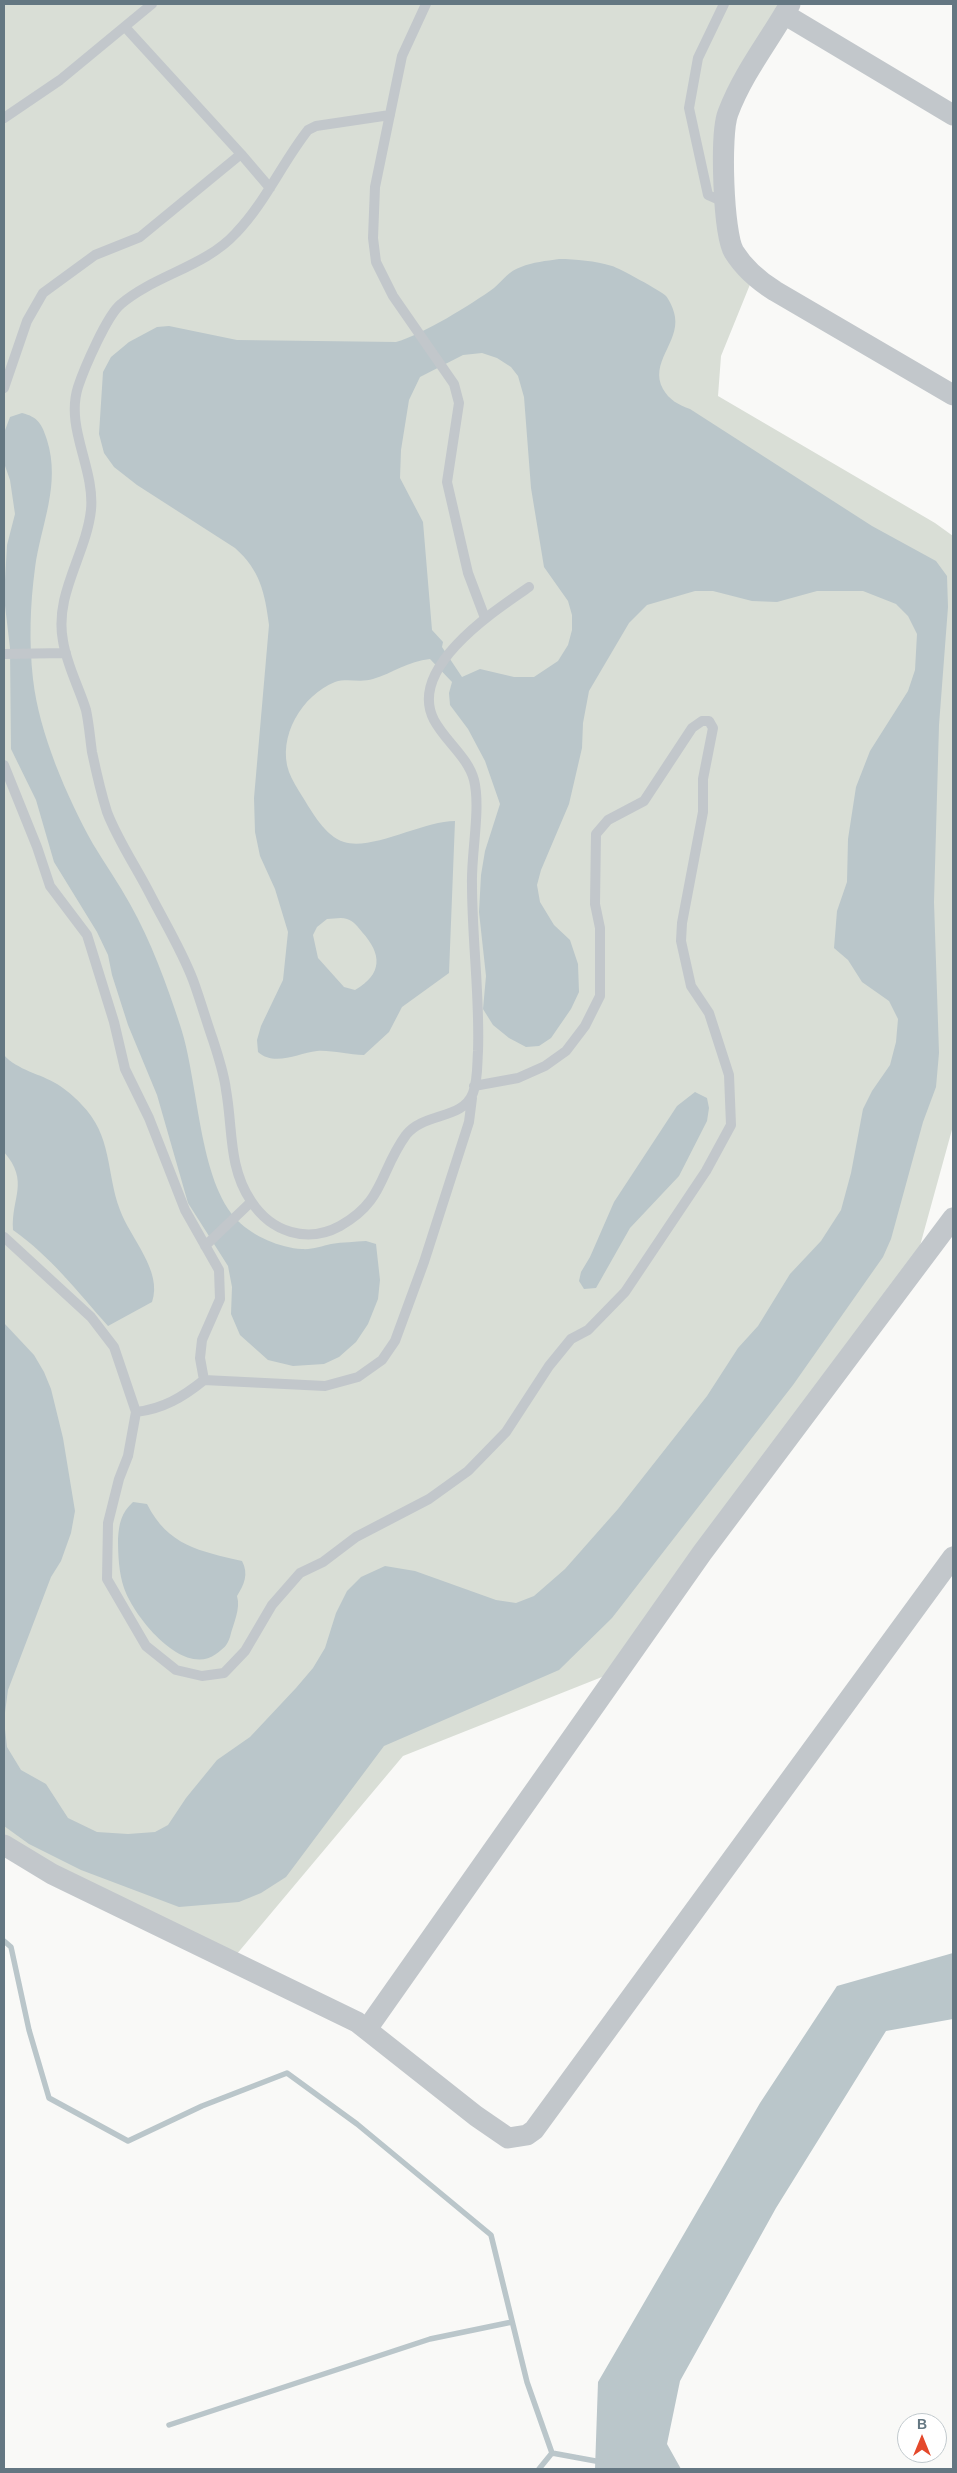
<!DOCTYPE html>
<style>
body{margin:0}
#map{position:relative;width:957px;height:2473px;overflow:hidden;background:#f9f9f7;font-family:Arial,sans-serif}
canvas{display:block}
.frame{position:absolute;inset:0;border:5px solid #647782;pointer-events:none}
.north{position:absolute;left:897px;top:2413px;width:50px;height:50px;box-sizing:border-box;background:#fff;border:1px solid #c1c9cd;border-radius:50%;rotate:0deg;font-size:14px;font-weight:700;line-height:20px;text-align:center;color:#647782}
.north::after{content:'';display:block;margin:auto;width:18px;height:22px;background:#e4492c;clip-path:polygon(50% 0,100% 100%,50% 72%,0 100%)}
</style>
<div id="map">
<canvas width="957" height="2473"></canvas>
<div class="frame"></div>
<div class="north">B</div>
</div>
<script>
const context = document.querySelector('canvas').getContext('2d');
context.lineJoin = 'round';
function paint(path, color) {
  context.fillStyle = color;
  context.fill(path, 'evenodd');
}
function strokePath(path, color, width, dash) {
  context.strokeStyle = color;
  context.lineWidth = width;
  context.lineCap = dash ? 'butt' : 'round';
  context.setLineDash(dash || []);
  context.stroke(path);
}
paint(new Path2D(`
 M 4,4 L 782,4 L 748,56 L 720,205 L 751,282 L 721,356 L 718,396 L 935,523 L 953,536 L 953,1126 L 918,1253 L 607,1675 L 403,1756 L 236,1955 L 58,1869 L 4,1837 Z`), '#d9ded6');
paint(new Path2D(`
 M 559,259 C 576,259 595,261 612,266 C 619,268 661,291 666,296 C 670,301 674,310 675,317 C 679,343 649,363 663,389 C 669,400 679,405 690,409 L 872,526 L 936,561 L 947,576 L 948,607 L 939,725 L 934,902 L 939,1053 L 936,1087 L 923,1122 L 891,1239 L 883,1257 L 793,1385 L 612,1618 L 559,1670 L 384,1746 L 286,1877 L 261,1893 L 239,1902 L 179,1907 L 81,1870 L 29,1844 L 4,1826 L 4,1323 L 34,1355 L 44,1372 L 51,1389 L 63,1438 L 75,1511 L 71,1533 L 61,1561 L 51,1577 L 8,1690 L 4,1720 L 7,1747 L 21,1770 L 46,1784 L 68,1818 L 97,1832 L 128,1834 L 155,1832 L 168,1825 L 186,1798 L 217,1760 L 250,1737 L 296,1688 L 313,1668 L 325,1648 L 336,1613 L 347,1591 L 361,1577 L 385,1566 L 415,1571 L 496,1600 L 516,1603 L 534,1596 L 565,1569 L 618,1509 L 707,1396 L 738,1348 L 758,1326 L 790,1274 L 821,1241 L 841,1210 L 851,1173 L 863,1109 L 872,1091 L 890,1065 L 896,1042 L 898,1019 L 889,1001 L 862,982 L 848,960 L 834,948 L 837,911 L 847,882 L 848,839 L 856,787 L 870,751 L 908,691 L 915,670 L 917,634 L 908,616 L 896,604 L 863,591 L 817,591 L 777,602 L 752,601 L 713,591 L 695,591 L 647,605 L 629,623 L 589,691 L 583,723 L 582,748 L 569,804 L 541,870 L 537,885 L 540,902 L 554,925 L 570,940 L 578,964 L 579,992 L 571,1009 L 551,1038 L 539,1046 L 526,1047 L 509,1038 L 493,1025 L 483,1009 L 486,976 L 479,912 L 481,875 L 485,851 L 500,804 L 485,761 L 468,729 L 450,705 L 449,693 L 452,682 L 430,659 C 408,661 393,673 373,679 C 361,683 347,678 335,682 C 302,695 277,737 289,772 C 292,780 297,788 302,796 C 312,812 325,836 344,842 C 372,851 423,821 455,821 L 449,973 L 402,1007 L 389,1032 L 364,1055 C 348,1055 332,1050 317,1051 C 298,1053 275,1067 258,1052 L 257,1040 L 261,1026 L 283,980 L 288,932 L 275,889 L 260,856 L 255,832 L 254,798 L 269,625 C 265,593 260,570 235,548 L 137,485 L 114,467 L 104,453 L 99,434 L 103,372 L 111,357 L 129,342 L 157,327 L 169,326 L 237,340 L 396,342 C 422,335 472,304 494,288 C 503,280 509,271 521,267 C 533,262 546,261 559,259 ZM 482,353 L 497,358 L 511,367 L 518,376 L 524,397 L 531,488 L 544,567 L 568,601 L 572,615 L 572,630 L 568,645 L 558,661 L 534,677 L 514,677 L 480,669 L 462,677 L 442,647 L 443,642 L 432,630 L 423,522 L 400,478 L 401,450 L 409,400 L 420,377 L 463,355 ZM 327,919 C 334,919 341,917 347,919 C 354,921 358,927 362,932 C 382,954 383,974 355,990 L 344,987 L 318,958 L 313,935 L 317,927 Z
 M 22,413 C 38,417 42,424 47,440 C 61,485 41,524 35,568 C 30,605 29,642 33,679 C 39,733 67,797 93,844 C 105,864 119,884 130,904 C 151,941 167,985 180,1025 C 199,1081 198,1181 238,1221 C 253,1236 280,1248 302,1249 C 311,1250 322,1246 331,1244 C 343,1242 355,1242 366,1241 L 376,1244 L 380,1280 L 378,1299 L 368,1324 L 356,1342 L 339,1357 L 324,1364 L 293,1366 L 268,1360 L 240,1335 L 231,1314 L 232,1287 L 228,1266 L 188,1203 L 157,1095 L 128,1025 L 112,975 L 108,955 L 97,932 L 54,862 L 36,800 L 11,749 L 10,648 L 4,597 L 7,545 L 15,514 L 10,480 L 4,463 L 4,433 L 10,417 Z
 M 4,1055 C 17,1070 41,1074 57,1084 C 65,1089 75,1097 81,1104 C 113,1136 106,1173 120,1210 C 130,1238 163,1271 152,1302 L 108,1326 C 78,1292 50,1256 13,1230 C 11,1197 30,1182 4,1152 Z
 M 695,1092 L 707,1098 L 709,1108 L 707,1121 L 679,1176 L 630,1228 L 596,1288 L 584,1289 L 579,1281 L 581,1272 L 590,1257 L 614,1202 L 677,1106 Z
 M 133,1502 L 147,1504 C 168,1546 200,1551 242,1561 C 249,1574 244,1585 237,1596 C 241,1609 233,1624 230,1637 C 227,1646 224,1648 216,1654 C 183,1678 134,1617 124,1588 C 119,1573 118,1556 118,1539 C 119,1524 121,1513 133,1502 Z
 M 953,1953 L 953,2019 L 886,2031 L 776,2208 L 680,2381 L 667,2444 L 681,2469 L 595,2469 L 598,2382 L 760,2103 L 837,1986 Z`), '#bac6ca');
strokePath(new Path2D(`
 M 4,1941 L 11,1947 L 29,2030 L 49,2098 L 128,2141 L 202,2106 L 287,2073 L 357,2124 L 491,2235 L 527,2382 L 552,2453 L 601,2462
 M 169,2425 L 430,2339 L 512,2322
 M 539,2469 L 552,2453`), '#bac6ca', 5.5);
strokePath(new Path2D(`
 M 426,4 L 402,56 L 375,187 L 373,238 L 376,262 L 393,296 L 454,384 L 459,403 L 447,482 L 468,573 L 485,618
 M 724,4 L 698,58 L 689,108 L 708,195 L 726,203
 M 125,27 L 241,154
 M 390,115 L 316,126 L 308,130 C 282,163 265,203 236,233 C 205,267 155,275 121,304 C 107,315 84,369 78,387 C 65,428 95,468 91,510 C 86,555 54,594 63,641 C 67,666 79,687 86,710 C 89,724 90,738 92,752 C 96,771 101,793 107,812 C 118,841 137,868 151,896 C 165,923 182,951 193,980 C 200,999 206,1020 213,1040 C 218,1056 224,1073 226,1090 C 233,1128 228,1167 251,1201 C 271,1232 307,1244 340,1226 C 385,1201 379,1172 406,1135 C 424,1112 463,1120 473,1093 C 478,1080 477,1065 478,1051 C 480,996 472,940 472,884 C 471,854 481,808 474,780 C 468,757 445,741 434,720 C 407,668 494,611 529,587
 M 4,118 L 60,80 L 152,4
 M 4,388 L 27,321 L 43,293 L 95,255 L 140,237 L 241,154 L 270,188
 M 4,654 L 66,653
 M 4,765 L 37,847 L 50,886 L 87,935 L 114,1022 L 125,1069 L 149,1118 L 185,1210 L 219,1270 L 220,1299 L 202,1340 L 200,1358 L 204,1380 L 325,1386 L 358,1377 L 382,1360 L 395,1341 L 424,1262 L 469,1122 L 472,1098
 M 4,1237 L 91,1317 L 114,1347 L 136,1412 C 163,1409 183,1397 204,1380
 M 205,1246 L 251,1202
 M 136,1412 L 128,1456 L 119,1479 L 108,1523 L 107,1579 L 146,1646 L 176,1670 L 202,1676 L 224,1673 L 245,1651 L 272,1605 L 300,1573 L 323,1562 L 356,1537 L 429,1499 L 468,1471 L 506,1432 L 549,1366 L 571,1339 L 588,1330 L 625,1292 L 706,1171 L 731,1125 L 729,1075 L 709,1013 L 691,986 L 681,941 L 682,923 L 703,812 L 703,779 L 713,728 L 709,721 L 702,721 L 692,728 L 644,801 L 608,820 L 596,834 L 595,904 L 600,928 L 600,996 L 585,1026 L 566,1051 L 545,1066 L 518,1078 L 474,1086`), '#c2c7cb', 10);
strokePath(new Path2D(`
 M 790,4 C 769,41 743,73 728,113 C 720,133 723,234 734,252 C 744,268 759,281 775,291 L 953,395
 M 784,14 L 953,115
 M 4,1845 L 52,1874 L 357,2022 L 476,2116 L 508,2138 L 527,2135 L 534,2130 L 953,1557
 M 367,2029 L 702,1553 L 953,1218`), '#c2c7cb', 21);
</script>
